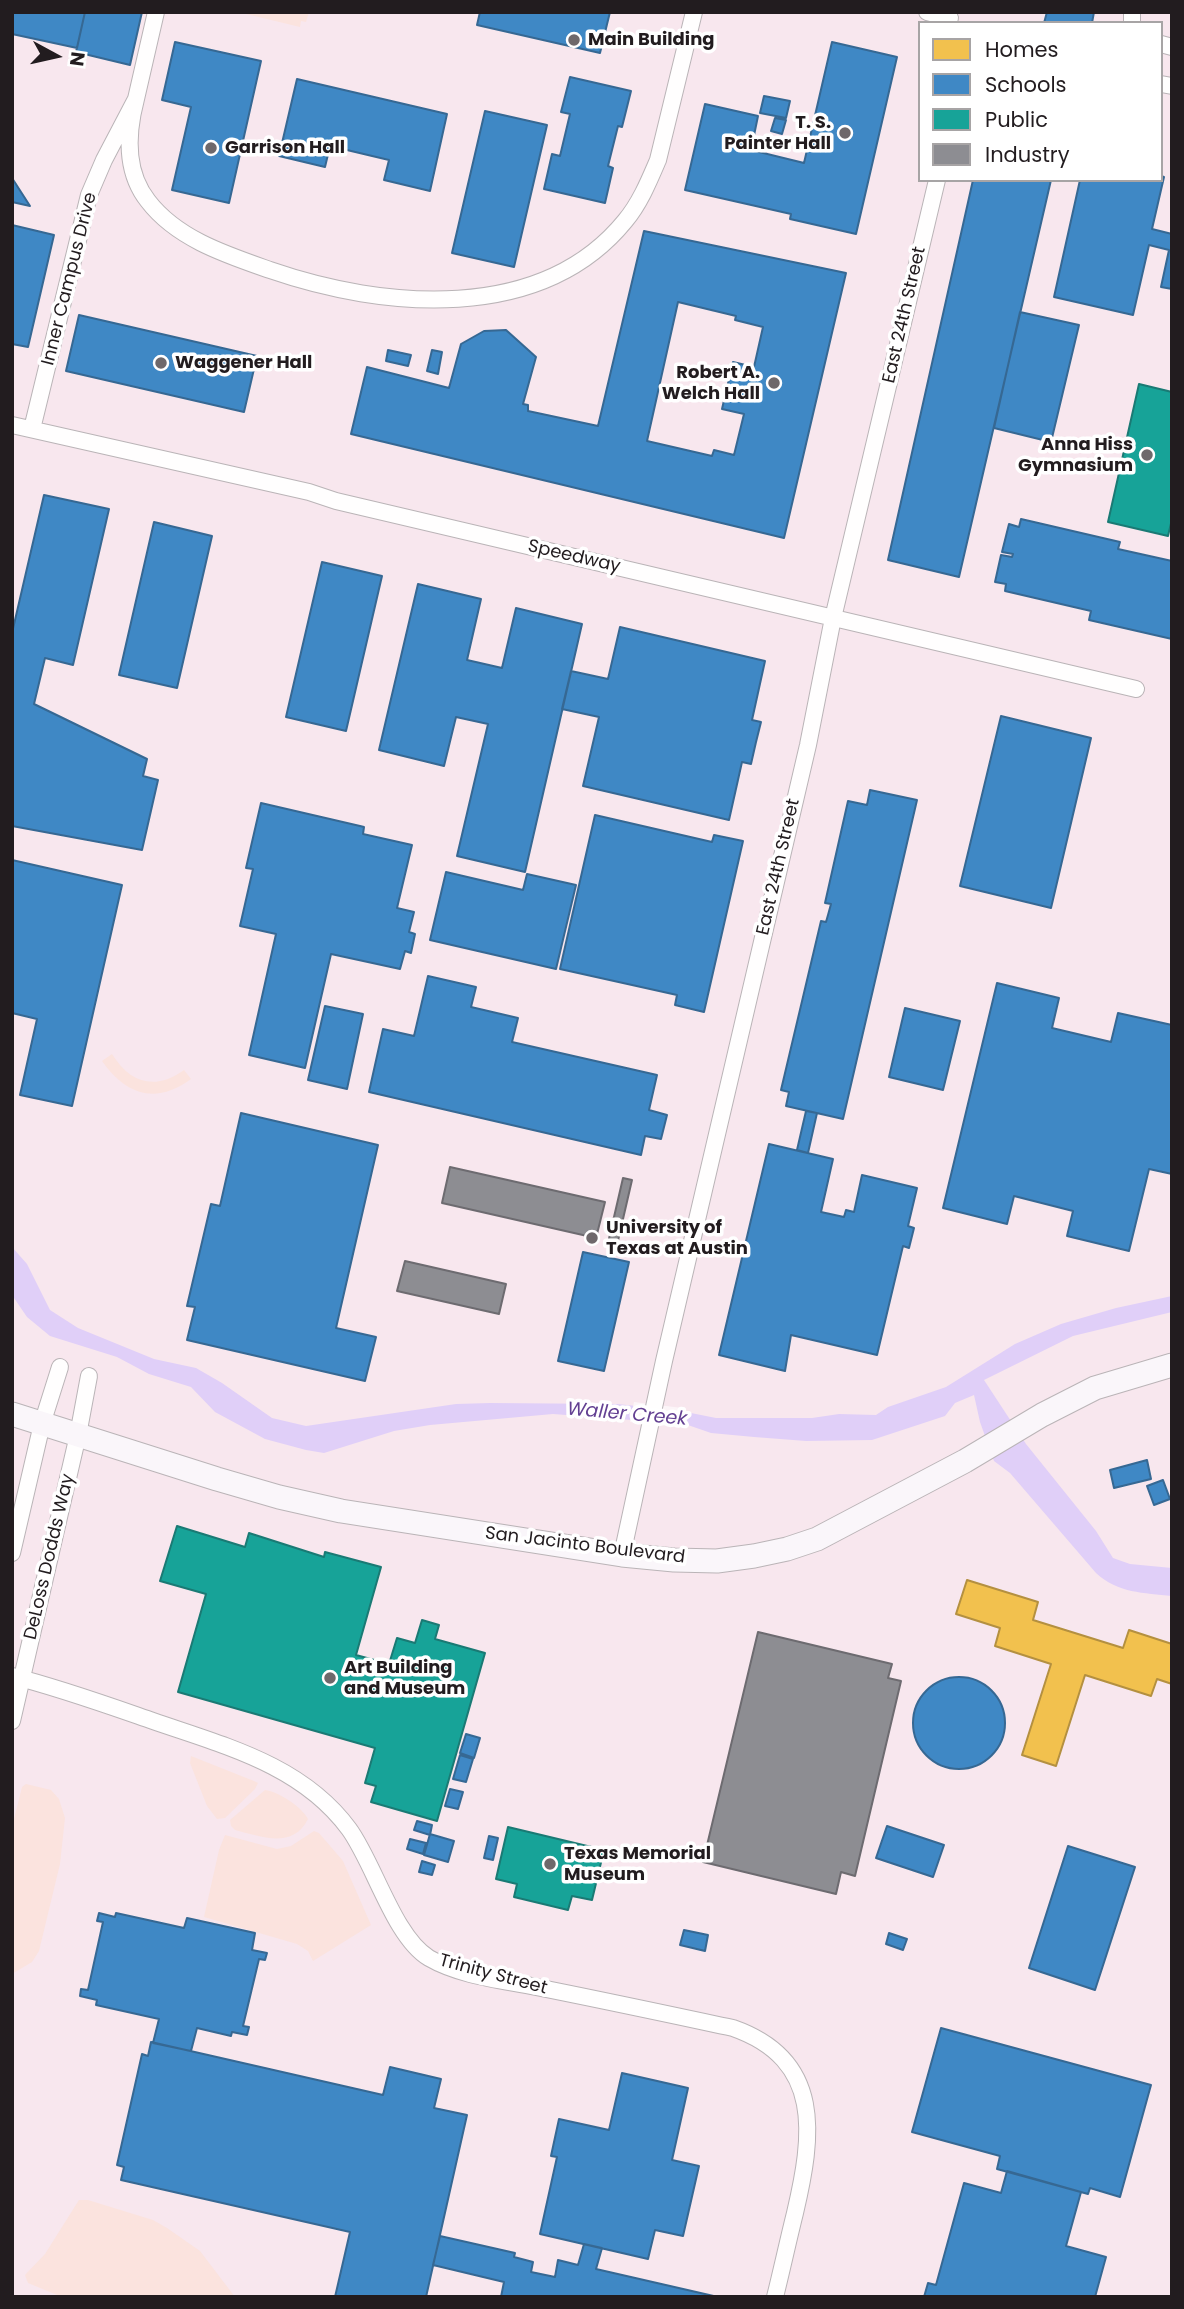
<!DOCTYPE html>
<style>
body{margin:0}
#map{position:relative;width:1184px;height:2309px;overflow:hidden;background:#fcf5f8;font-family:Poppins,sans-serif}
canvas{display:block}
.frame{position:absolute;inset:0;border:14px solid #221c1f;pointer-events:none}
.legend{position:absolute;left:918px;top:21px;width:245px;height:161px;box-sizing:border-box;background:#fff;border:2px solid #a7a4a5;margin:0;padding:9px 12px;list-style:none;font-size:21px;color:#221c1f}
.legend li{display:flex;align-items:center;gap:14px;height:35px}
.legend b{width:35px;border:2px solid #a7a4a5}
.north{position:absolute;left:21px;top:21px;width:70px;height:70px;-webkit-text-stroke:5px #fff;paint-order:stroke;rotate:98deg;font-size:19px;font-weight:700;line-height:28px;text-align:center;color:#221c1f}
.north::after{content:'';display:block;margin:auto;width:24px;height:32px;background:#221c1f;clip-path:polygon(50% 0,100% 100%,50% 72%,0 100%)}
</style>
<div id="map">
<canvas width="1184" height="2309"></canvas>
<div class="frame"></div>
<ul class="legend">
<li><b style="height:19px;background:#f2c14e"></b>Homes</li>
<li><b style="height:19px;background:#3f88c5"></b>Schools</li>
<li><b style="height:19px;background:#17a398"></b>Public</li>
<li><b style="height:19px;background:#8d8d92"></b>Industry</li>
</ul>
<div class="north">N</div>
</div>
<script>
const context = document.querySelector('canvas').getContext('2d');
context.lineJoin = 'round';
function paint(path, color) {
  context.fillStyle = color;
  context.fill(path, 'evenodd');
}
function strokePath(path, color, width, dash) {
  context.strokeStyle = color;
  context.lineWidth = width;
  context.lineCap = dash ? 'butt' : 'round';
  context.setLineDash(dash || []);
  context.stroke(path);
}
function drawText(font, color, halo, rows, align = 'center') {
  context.font = font + ' Poppins,sans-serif';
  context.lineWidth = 7;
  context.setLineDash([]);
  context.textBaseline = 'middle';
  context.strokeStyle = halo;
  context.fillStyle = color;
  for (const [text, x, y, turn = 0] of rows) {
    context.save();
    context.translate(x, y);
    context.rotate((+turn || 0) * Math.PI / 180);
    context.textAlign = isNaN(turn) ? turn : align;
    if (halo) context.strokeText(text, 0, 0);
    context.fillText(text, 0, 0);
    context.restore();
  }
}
paint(new Path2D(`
 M 12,12 L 1172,12 L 1172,2297 L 12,2297 ZM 920,23 L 1161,23 L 1161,180 L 920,180 Z`), '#f8e7ee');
paint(new Path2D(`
 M 247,12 L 309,12 L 306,22 L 301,21 L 300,27 L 246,14 Z
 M 112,1054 C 130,1083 155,1091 184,1070 L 191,1079 C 156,1105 126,1095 102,1061 Z
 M 191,1756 L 254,1781 L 258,1783 L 255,1789 L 225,1818 L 217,1819 L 207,1806 L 190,1763 Z
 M 26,1784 L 51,1790 L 59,1799 L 65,1818 L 60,1864 L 39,1951 L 32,1962 L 12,1974 L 12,1827 L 22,1787 Z
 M 265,1790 C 279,1792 301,1806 308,1819 C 293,1850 259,1836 235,1830 L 231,1826 L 230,1820 Z
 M 314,1831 L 319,1833 L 343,1861 L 371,1925 L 313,1961 L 308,1951 L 297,1944 L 204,1917 L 219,1850 L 225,1835 L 277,1849 L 291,1846 Z
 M 79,2200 L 88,2200 L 153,2220 L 167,2228 L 200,2251 L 235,2297 L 62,2297 L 28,2283 L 25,2275 L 45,2254 Z`), '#fbe3de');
paint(new Path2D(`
 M 12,1247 L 27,1264 L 50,1310 L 78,1328 L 154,1359 L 196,1368 L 222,1383 L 272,1418 L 306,1426 L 456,1404 L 490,1403 L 617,1404 L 676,1410 L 716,1418 L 812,1418 L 839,1414 L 876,1415 L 888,1407 L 946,1387 L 1015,1344 L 1061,1324 L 1116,1308 L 1172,1296 L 1172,1312 L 1073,1336 L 984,1380 L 1026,1444 L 1096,1531 L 1113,1558 L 1130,1564 L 1172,1568 L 1172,1596 C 1144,1593 1117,1593 1096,1573 L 1010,1473 L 994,1461 L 980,1422 L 974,1395 L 955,1403 L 945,1416 L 872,1440 L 806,1441 L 754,1437 L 711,1433 L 685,1424 L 553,1414 L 430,1425 L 394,1431 L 324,1453 L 306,1450 L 265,1439 L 215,1412 L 191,1387 L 149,1374 L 117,1357 L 50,1336 L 27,1317 L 12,1295 Z`), '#e0cff8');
paint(new Path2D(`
 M 634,1402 L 682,1408 L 678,1427 L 630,1422 Z`), '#fcf5f8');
const homes = new Path2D(`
 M 967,1580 L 1038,1602 L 1033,1620 L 1123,1648 L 1129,1630 L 1172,1644 L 1172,1684 L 1157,1679 L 1151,1696 L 1085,1675 L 1056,1766 L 1022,1755 L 1051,1664 L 995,1646 L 1000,1628 L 956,1614 Z`);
paint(homes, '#f2c14e');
strokePath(homes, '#b49040', 2);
const schools = new Path2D(`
 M 12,12 L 85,12 L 77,48 L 12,34 Z
 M 85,12 L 142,12 L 130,65 L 76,52 Z
 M 480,12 L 610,12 L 600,53 L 477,25 Z
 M 1047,12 L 1094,12 L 1092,23 L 1044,23 Z
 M 175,42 L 261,61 L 229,203 L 172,190 L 191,107 L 162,100 Z
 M 832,42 L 897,57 L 856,234 L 790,219 L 791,214 L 685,190 L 705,104 L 758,116 L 751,150 L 804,163 Z
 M 570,77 L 631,91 L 622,127 L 618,126 L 608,166 L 613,168 L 605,203 L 544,189 L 552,154 L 560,156 L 570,114 L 561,112 Z
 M 297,79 L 447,114 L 430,191 L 384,180 L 389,160 L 330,146 L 325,167 L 279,156 Z
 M 764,96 L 790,101 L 786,118 L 760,113 Z
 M 485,111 L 547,125 L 514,267 L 452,253 Z
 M 775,118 L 786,120 L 782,134 L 771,131 Z
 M 1161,176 L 1164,177 L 1152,229 L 1172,234 L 1172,289 L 1161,287 L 1169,250 L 1149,245 L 1133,315 L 1054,297 L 1080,180 L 1161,180 Z
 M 12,178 L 30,206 L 12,202 Z
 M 973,180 L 1051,180 L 959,577 L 888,560 Z
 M 12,225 L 54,235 L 28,347 L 12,344 Z
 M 644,231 L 846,273 L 784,538 L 351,434 L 367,367 L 449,388 L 461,344 L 484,331 L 506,330 L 536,357 L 523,404 L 528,405 L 528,411 L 598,426 ZM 678,302 L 736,316 L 735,320 L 763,327 L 754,367 L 733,362 L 722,409 L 744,414 L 734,455 L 714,450 L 712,456 L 647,441 Z
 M 1020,312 L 1079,325 L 1051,442 L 994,428 Z
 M 79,315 L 257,356 L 244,412 L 66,371 Z
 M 388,350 L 411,355 L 408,366 L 386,361 Z
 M 432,350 L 442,352 L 438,374 L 427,371 Z
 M 44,495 L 109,509 L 73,665 L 45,658 L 34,704 L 147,759 L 143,776 L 158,780 L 142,850 L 12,826 L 12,633 Z
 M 1021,519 L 1120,542 L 1118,549 L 1172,561 L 1172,639 L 1089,620 L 1091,611 L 1005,591 L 1006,584 L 995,582 L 1001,555 L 1012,557 L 1013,554 L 1002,552 L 1009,524 L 1019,527 Z
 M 154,522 L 212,536 L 177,688 L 119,675 Z
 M 322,562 L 382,576 L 346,731 L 286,717 Z
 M 418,584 L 481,599 L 467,660 L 502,668 L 516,608 L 582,624 L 525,872 L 457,856 L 488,724 L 456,717 L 444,766 L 379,750 Z
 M 620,627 L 765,661 L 752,720 L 761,722 L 756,742 L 751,764 L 742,762 L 729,820 L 583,786 L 599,717 L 562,709 L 571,671 L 608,679 Z
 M 1001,716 L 1091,738 L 1051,908 L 960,886 Z
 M 870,790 L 917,800 L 843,1119 L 786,1106 L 789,1092 L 781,1090 L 821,921 L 826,922 L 828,915 L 831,904 L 825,903 L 848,801 L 867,805 Z
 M 261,803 L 360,826 L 364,827 L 363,834 L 412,845 L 397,908 L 414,912 L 409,932 L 415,934 L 411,953 L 405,951 L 400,969 L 331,954 L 305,1068 L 249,1055 L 276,934 L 240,926 L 253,869 L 246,868 Z
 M 595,815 L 712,842 L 714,835 L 743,841 L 704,1012 L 675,1005 L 677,995 L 560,969 Z
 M 12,860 L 122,885 L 72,1106 L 20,1095 L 37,1019 L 12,1013 Z
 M 446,872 L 523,890 L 527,874 L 576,885 L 556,969 L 430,940 Z
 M 428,976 L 476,987 L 471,1007 L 518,1018 L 512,1042 L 657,1075 L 649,1110 L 667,1115 L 661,1139 L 645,1136 L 641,1155 L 369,1092 L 383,1029 L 414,1036 Z
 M 997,983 L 1059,998 L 1052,1028 L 1111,1042 L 1118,1013 L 1172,1025 L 1172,1174 L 1149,1169 L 1129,1251 L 1067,1236 L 1073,1211 L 1014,1196 L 1007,1224 L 943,1208 Z
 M 325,1006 L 363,1014 L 347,1089 L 308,1080 Z
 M 905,1008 L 960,1021 L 943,1090 L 889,1077 Z
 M 806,1111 L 817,1113 L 808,1153 L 797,1150 Z
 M 241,1113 L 378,1145 L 336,1328 L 376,1337 L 365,1381 L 187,1340 L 195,1307 L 187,1306 L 211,1204 L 220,1206 Z
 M 769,1144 L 833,1159 L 821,1212 L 844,1217 L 846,1210 L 854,1212 L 862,1175 L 917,1188 L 908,1226 L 914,1228 L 909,1248 L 903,1246 L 877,1355 L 791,1335 L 785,1371 L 719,1355 Z
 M 583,1252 L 629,1262 L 604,1371 L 558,1361 Z
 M 1147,1460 L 1151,1479 L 1114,1488 L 1110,1470 Z
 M 1163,1480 L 1170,1499 L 1154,1505 L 1147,1486 Z
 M913 1723a46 46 0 1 1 92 0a46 46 0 1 1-92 0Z
 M 466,1734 L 480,1738 L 474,1758 L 460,1753 Z
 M 460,1755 L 473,1759 L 466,1782 L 453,1779 Z
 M 450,1789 L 463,1792 L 458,1809 L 445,1806 Z
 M 417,1821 L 432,1825 L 430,1835 L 414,1830 Z
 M 887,1826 L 944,1845 L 933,1877 L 876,1858 Z
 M 430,1834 L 454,1841 L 448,1862 L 424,1855 Z
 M 489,1836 L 498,1838 L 493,1860 L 484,1858 Z
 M 410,1839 L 426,1843 L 423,1854 L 407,1849 Z
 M 1068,1846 L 1135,1867 L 1095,1990 L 1029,1968 Z
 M 422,1861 L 435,1865 L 432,1875 L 419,1872 Z
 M 99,1913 L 115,1917 L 116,1913 L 184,1928 L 187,1918 L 255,1933 L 252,1950 L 267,1953 L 265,1960 L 259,1959 L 243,2026 L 249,2027 L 247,2035 L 232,2032 L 231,2036 L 197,2028 L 191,2051 L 153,2043 L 159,2019 L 96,2005 L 97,2000 L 80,1996 L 81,1989 L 88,1990 L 103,1922 L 97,1921 Z
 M 684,1930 L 708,1935 L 705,1951 L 680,1945 Z
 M 889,1933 L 907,1939 L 903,1950 L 886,1944 Z
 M 941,2028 L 1151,2085 L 1120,2197 L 1090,2188 L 1088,2194 L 997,2169 L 1000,2156 L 912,2132 Z
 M 151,2042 L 383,2095 L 390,2067 L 441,2079 L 434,2108 L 467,2115 L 426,2297 L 335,2297 L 350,2232 L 121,2180 L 124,2167 L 117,2165 L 142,2054 L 148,2056 Z
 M 622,2073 L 688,2088 L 672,2160 L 699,2166 L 683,2236 L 655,2230 L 648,2259 L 540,2234 L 557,2157 L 551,2156 L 559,2119 L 609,2130 Z
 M 1007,2171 L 1081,2192 L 1066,2246 L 1106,2257 L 1095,2297 L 924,2297 L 928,2283 L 936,2285 L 964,2183 L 1001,2193 Z
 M 440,2236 L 515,2253 L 514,2257 L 533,2262 L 531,2272 L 555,2277 L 558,2260 L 578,2265 L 584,2244 L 602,2248 L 596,2269 L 718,2297 L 501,2297 L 504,2282 L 433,2265 Z`);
paint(schools, '#3f88c5');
strokePath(schools, '#366893', 2);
const public = new Path2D(`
 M 1139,384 L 1172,392 L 1172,519 L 1168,536 L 1108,522 Z
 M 177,1526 L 245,1547 L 249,1533 L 324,1557 L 325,1552 L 381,1567 L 356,1655 L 389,1664 L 397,1638 L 415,1643 L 422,1620 L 439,1625 L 435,1639 L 485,1653 L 437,1821 L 371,1802 L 376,1786 L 365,1783 L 375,1748 L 178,1692 L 206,1594 L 160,1581 Z
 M 508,1827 L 604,1850 L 592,1900 L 572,1896 L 568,1910 L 514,1897 L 517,1884 L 496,1879 Z`);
paint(public, '#17a398');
strokePath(public, '#1a7a74', 2);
const industry = new Path2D(`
 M 450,1167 L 605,1202 L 596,1238 L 442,1203 Z
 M 623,1178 L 632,1180 L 617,1245 L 608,1243 Z
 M 405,1261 L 506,1284 L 499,1314 L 397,1291 Z
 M 758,1632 L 892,1664 L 888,1678 L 901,1681 L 855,1876 L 841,1872 L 836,1894 L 703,1862 Z`);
paint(industry, '#8d8d92');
strokePath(industry, '#6d6b70', 2);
const street = new Path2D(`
 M 927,12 L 950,18
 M 1132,12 L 1132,23
 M 1161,44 L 1172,47
 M 1161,84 L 1172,86
 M 136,99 C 127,133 125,172 148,201 C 177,239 227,255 270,270 C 383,309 541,324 625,221 C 640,203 649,181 658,160 L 694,12
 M 12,425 L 309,492 L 336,501 L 1136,689
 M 32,429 L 89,195 L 104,160 L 136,99 L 156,12
 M 12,1553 L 42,1424 L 60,1367
 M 622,1555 L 664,1361 L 808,745 L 833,618 L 937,180
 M 12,1676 C 60,1688 107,1705 153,1721 C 225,1746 302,1765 349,1829 C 374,1863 394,1937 429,1958 C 460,1976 501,1980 536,1987 C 602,2000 667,2014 733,2028 C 824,2060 813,2136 795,2213 C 788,2241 782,2269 775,2297
 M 12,1721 L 78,1435 L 89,1376`);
const secondary = new Path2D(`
 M 12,1414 L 217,1479 L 279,1497 L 341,1511 L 622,1555 L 674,1560 L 717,1561 L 754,1556 L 787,1549 L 817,1539 L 965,1461 L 1042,1415 L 1095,1388 L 1172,1365`);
strokePath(street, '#bab4b7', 18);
strokePath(secondary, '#bab4b7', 25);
strokePath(street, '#fffefe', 16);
strokePath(secondary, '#faf6fa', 23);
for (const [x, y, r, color] of [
 [574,40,7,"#6e686b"],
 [845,133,7,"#6e686b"],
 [211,148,7,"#6e686b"],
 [161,363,7,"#6e686b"],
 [774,383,7,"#6e686b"],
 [1147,455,7,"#6e686b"],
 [592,1238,7,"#6e686b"],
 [330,1678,7,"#6e686b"],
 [550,1864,7,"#6e686b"]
]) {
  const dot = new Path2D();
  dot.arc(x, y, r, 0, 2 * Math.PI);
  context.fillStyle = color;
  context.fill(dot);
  strokePath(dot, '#fff', 2.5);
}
drawText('bold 18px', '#221c1f', '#fff', [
 ["Main Building",588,40],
 ["T. S.",831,123,"right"],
 ["Painter Hall",831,144,"right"],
 ["Garrison Hall",225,148],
 ["Waggener Hall",175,363],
 ["Robert A.",760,373,"right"],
 ["Welch Hall",760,394,"right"],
 ["Anna Hiss",1133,445,"right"],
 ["Gymnasium",1133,466,"right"],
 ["University of",606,1228],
 ["Texas at Austin",606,1249],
 ["Art Building",344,1668],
 ["and Museum",344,1689],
 ["Texas Memorial",564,1854],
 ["Museum",564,1875]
], 'left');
drawText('18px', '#221c1f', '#fff', [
 ["Inner Campus Drive",70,279,-76],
 ["East 24th Street",905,315,-77],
 ["Speedway",574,557,13],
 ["East 24th Street",779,867,-77],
 ["San Jacinto Boulevard",585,1546,7],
 ["DeLoss Dodds Way",50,1557,-77],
 ["Trinity Street",493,1975,15]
]);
drawText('italic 19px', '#634092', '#fff', [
 ["Waller Creek",627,1415,5]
]);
</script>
